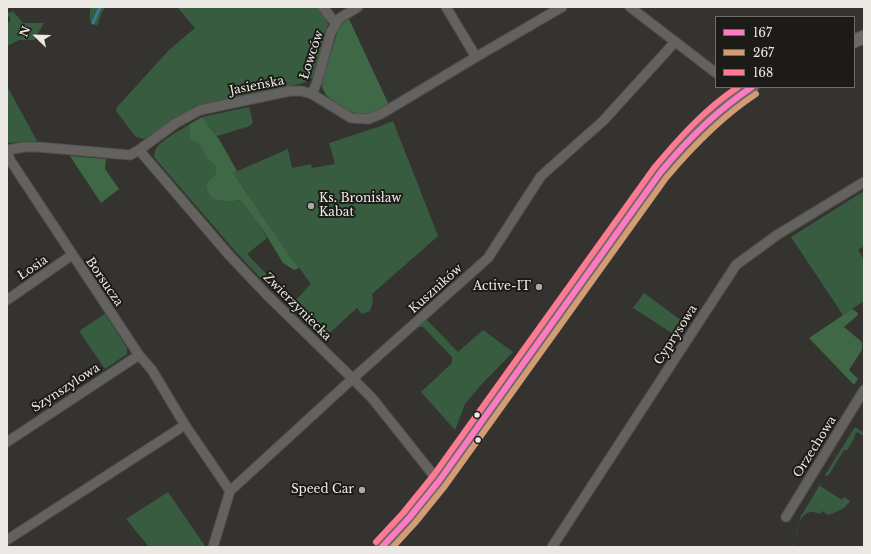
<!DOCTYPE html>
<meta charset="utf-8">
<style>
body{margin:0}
#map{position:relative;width:871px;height:554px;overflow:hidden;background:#353330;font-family:"Libre Baskerville",serif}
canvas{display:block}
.frame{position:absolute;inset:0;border:8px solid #ece9e4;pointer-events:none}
.legend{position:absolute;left:715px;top:16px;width:140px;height:72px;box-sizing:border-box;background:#1d1b18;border:1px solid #706d6a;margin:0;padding:5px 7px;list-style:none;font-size:12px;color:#ece9e4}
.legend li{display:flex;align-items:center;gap:8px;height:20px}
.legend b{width:20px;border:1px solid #706d6a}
.north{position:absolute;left:16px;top:16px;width:40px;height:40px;-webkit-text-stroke:3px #1d1b18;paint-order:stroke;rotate:293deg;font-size:11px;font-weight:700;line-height:16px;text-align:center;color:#ece9e4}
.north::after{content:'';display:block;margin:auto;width:14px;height:18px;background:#ece9e4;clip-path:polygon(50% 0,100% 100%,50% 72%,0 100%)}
</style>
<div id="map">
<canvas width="871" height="554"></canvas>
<div class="frame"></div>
<ul class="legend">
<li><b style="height:5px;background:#fe7ac1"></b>167</li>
<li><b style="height:5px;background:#d39c74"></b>267</li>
<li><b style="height:5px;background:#fe7a93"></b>168</li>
</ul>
<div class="north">N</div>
</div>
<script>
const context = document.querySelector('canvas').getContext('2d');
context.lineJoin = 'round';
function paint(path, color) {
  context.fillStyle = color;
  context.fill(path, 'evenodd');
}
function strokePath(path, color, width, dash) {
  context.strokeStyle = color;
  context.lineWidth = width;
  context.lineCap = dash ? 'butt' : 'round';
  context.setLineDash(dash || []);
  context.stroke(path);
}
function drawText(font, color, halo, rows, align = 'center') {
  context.font = font + ' "Libre Baskerville",serif';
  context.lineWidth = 4;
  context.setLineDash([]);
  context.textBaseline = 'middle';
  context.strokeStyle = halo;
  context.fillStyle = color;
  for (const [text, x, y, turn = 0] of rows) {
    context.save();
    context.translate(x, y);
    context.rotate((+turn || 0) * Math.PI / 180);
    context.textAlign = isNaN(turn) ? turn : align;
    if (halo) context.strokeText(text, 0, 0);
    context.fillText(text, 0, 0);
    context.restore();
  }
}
paint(new Path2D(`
 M 90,7 L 106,7 L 102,12 L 97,26 L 90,22 Z
 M 177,7 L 318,7 L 325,16 L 328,24 L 313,77 L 306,82 L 299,84 L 195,106 L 144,139 L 136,137 L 116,111 L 117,107 L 169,50 L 195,28 Z
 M 7,11 L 9,13 L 13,11 L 23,23 L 44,23 L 34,40 L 19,40 L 7,46 L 7,24 L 10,21 L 10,17 L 7,16 Z
 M 7,86 L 37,141 L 17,142 L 7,143 Z
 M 249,107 L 253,122 L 250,126 L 217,136 L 202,117 Z
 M 393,121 L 438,236 L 372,294 L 373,302 L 370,311 L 362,314 L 357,308 L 323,339 L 290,306 L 311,284 L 274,233 L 233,173 L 288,149 L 292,168 L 311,164 L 312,168 L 335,164 L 329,143 L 378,127 Z
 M 190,124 L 190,132 L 219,150 L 219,200 L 228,202 L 240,200 L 262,228 L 267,238 L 247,254 L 273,281 L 268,286 L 235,251 L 154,157 C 154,153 155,150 157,147 C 163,139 181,130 190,124 Z
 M 864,191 L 864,246 L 858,250 L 864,260 L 864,301 L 843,315 L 791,237 Z
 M 644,293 L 686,324 L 678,337 L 633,308 Z
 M 105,314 L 127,348 L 127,354 L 105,369 L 79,331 Z
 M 426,319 L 458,352 L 483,330 L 513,352 L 480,386 L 465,404 L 455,430 L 421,392 L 452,363 L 452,357 L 423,327 L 418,327 Z
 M 855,427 L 864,433 L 864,436 L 857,432 L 854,436 L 855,437 L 847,450 L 844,450 L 828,476 L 825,475 Z
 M 821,483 L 822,483 L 820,486 L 842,500 L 844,497 L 850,501 C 845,509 837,512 828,515 L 822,511 L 820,514 C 799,504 796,533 794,547 L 793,547 L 801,516 Z
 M 168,492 L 205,546 L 204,547 L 149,547 L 126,519 Z`), '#385c3f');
paint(new Path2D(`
 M 349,19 L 389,105 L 370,114 L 360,115 L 344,109 L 326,95 L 322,87 L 323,79 L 338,30 L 345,21 Z
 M 202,117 L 219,139 L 237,171 L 233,173 L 274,233 L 299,268 L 294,270 L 283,263 L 262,228 L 240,200 L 228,202 L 219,200 L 217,201 L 211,197 L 206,187 L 208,181 L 216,174 L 216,167 L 214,164 L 206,157 L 202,147 L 190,138 L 190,124 Z
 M 70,156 L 106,159 L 105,169 L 119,189 L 101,203 Z
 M 852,309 L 858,313 L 858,315 L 844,327 L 862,342 L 862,350 L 849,370 L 858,379 L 854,385 L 809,338 Z`), '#3f6847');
strokePath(new Path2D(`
 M 93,23 L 100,7`), '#3e7892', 3);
const street = new Path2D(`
 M 323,7 L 336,24
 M 446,7 L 476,57
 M 630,7 L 716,73
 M 312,94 L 317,82 L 331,32 L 336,24 L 340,18 L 358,7
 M 7,150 L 24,147 L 38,147 L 130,155 L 139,150 L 176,123 L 200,110 L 290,91 L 301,91 L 312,94 L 351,118 L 368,119 L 381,114 L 476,57 L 562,7
 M 7,150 L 10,160 L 139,355 L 152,370 L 185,425 L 230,491
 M 139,150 L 229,255 L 266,294 L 353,379 L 372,398 L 431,472 L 439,481
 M 7,300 L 72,255
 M 7,442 L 139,355
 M 786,517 L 864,390
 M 7,540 L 185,425
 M 213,547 L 230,491 L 350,381 L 488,258 L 541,176 L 603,121 L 675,42
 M 552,547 L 736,265 L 777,235 L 864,182`);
const secondary = new Path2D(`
 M 854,41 L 864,37
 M 382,547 L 409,518 L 439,481 L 660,173 C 687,140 715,110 752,87`);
strokePath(street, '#52504d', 11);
strokePath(secondary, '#52504d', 15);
strokePath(street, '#64625f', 9);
strokePath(secondary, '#6d6863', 13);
strokePath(new Path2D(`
 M 382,547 L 409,518 L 439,481 L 660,173 C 687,140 716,111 752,87`), '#fe7ac1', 6);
strokePath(new Path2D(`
 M 393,547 L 415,523 L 445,486 L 666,178 C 693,146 721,117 756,94`), '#d39c74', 6);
strokePath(new Path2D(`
 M 376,542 L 403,513 L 433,476 L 654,168 C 679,138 705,109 738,87`), '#fe7a93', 6);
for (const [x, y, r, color] of [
 [311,206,4,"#aca9a5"],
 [539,287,4,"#aca9a5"],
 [477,415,3.5,"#ece9e4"],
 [478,440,3.5,"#ece9e4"],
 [362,490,4,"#aca9a5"]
]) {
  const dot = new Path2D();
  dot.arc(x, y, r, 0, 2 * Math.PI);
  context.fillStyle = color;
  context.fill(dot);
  strokePath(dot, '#1d1b18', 1.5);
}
drawText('12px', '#ece9e4', '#1d1b18', [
 ["Łowców",312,55,-72],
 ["Jasieńska",257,86,-11],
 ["Łosia",33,268,-34],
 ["Borsucza",104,282,56],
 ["Kuszników",436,289,-42],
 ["Zwierzyniecka",297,307,45],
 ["Cyprysowa",676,335,-57],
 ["Szynszylowa",66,388,-33],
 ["Orzechowa",815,447,-58]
]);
drawText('12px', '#ece9e4', '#1d1b18', [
 ["Ks. Bronisław",319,199,"left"],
 ["Kabat",319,213,"left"],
 ["Active-IT",531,287],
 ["Speed Car",354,490]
], 'right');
</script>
